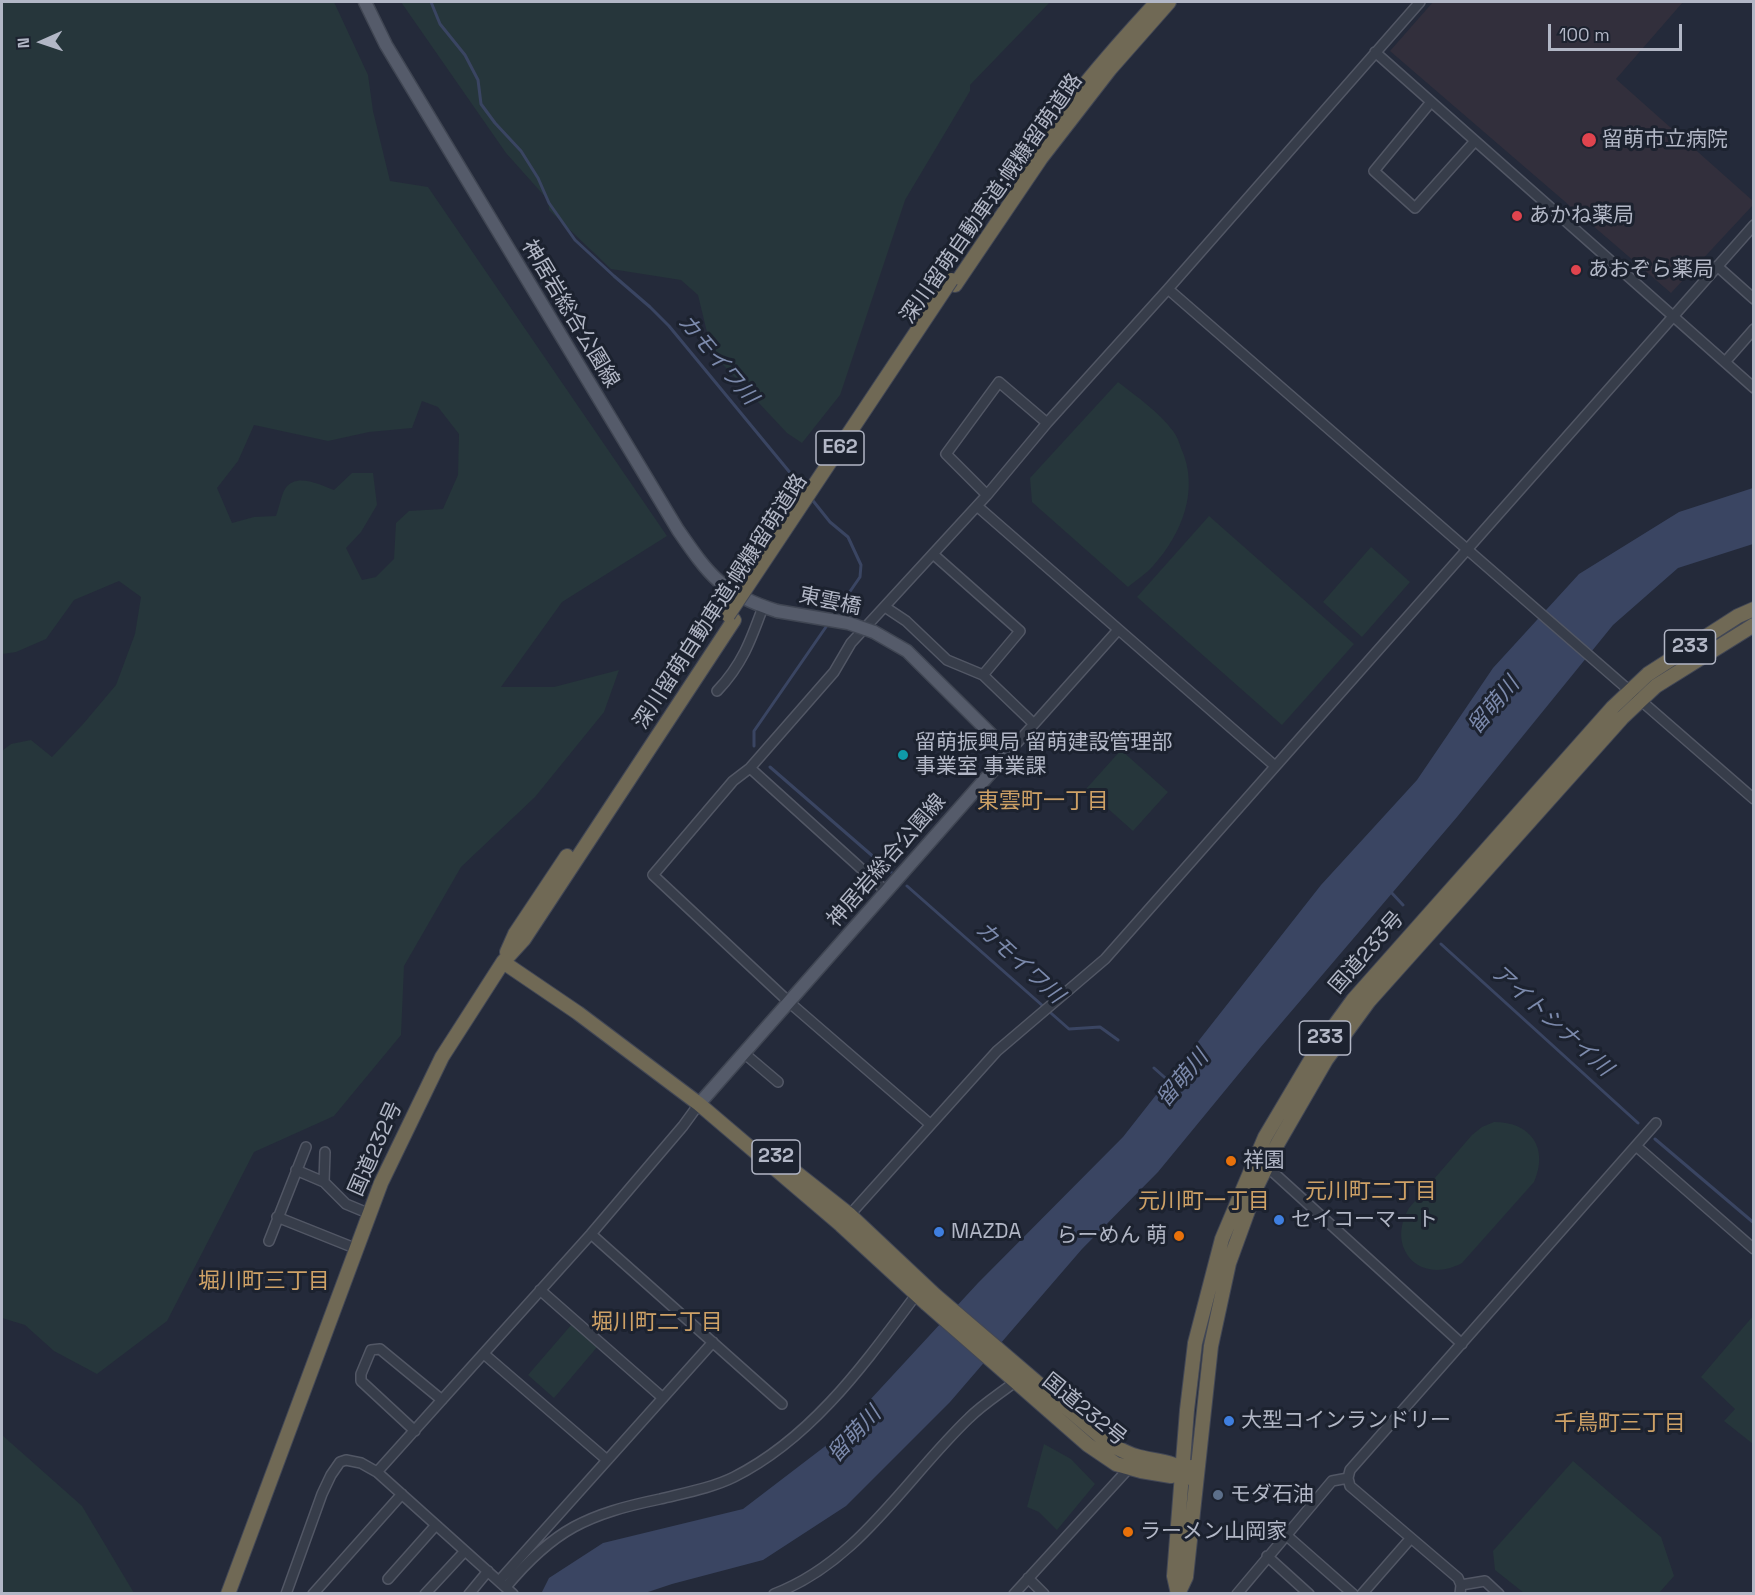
<!DOCTYPE html>
<meta charset="utf-8">
<style>
body{margin:0}
#map{position:relative;width:1755px;height:1595px;overflow:hidden;background:#242a3a;font-family:"Space Grotesk",sans-serif}
canvas{display:block}
.frame{position:absolute;inset:0;border:3px solid #b2b7c6;pointer-events:none}
.north{position:absolute;left:12px;top:12px;width:60px;height:60px;-webkit-text-stroke:4px #1c222f;paint-order:stroke;rotate:267deg;font-size:16px;font-weight:700;line-height:24px;text-align:center;color:#b2b7c6}
.north::after{content:'';display:block;margin:auto;width:21px;height:27px;background:#b2b7c6;clip-path:polygon(50% 0,100% 100%,50% 72%,0 100%)}
.scale{position:absolute;left:1548px;top:24px;width:134px;height:27px;box-sizing:border-box;border:3px solid #b2b7c6;border-top:0;padding-left:8px;font-size:18px;line-height:21px;white-space:nowrap;color:#b2b7c6;-webkit-text-stroke:4px #1c222f;paint-order:stroke}
</style>
<div id="map">
<canvas width="1755" height="1595"></canvas>
<div class="frame"></div>
<div class="north">N</div>
<div class="scale">100 m</div>
</div>
<script>
const context = document.querySelector('canvas').getContext('2d');
context.lineJoin = 'round';
function paint(path, color) {
  context.fillStyle = color;
  context.fill(path, 'evenodd');
}
function strokePath(path, color, width, dash) {
  context.strokeStyle = color;
  context.lineWidth = width;
  context.lineCap = dash ? 'butt' : 'round';
  context.setLineDash(dash || []);
  context.stroke(path);
}
function drawText(font, color, halo, rows, align = 'center') {
  context.font = font + ' "Space Grotesk","Noto Sans JP",sans-serif';
  context.lineWidth = 6;
  context.setLineDash([]);
  context.textBaseline = 'middle';
  context.strokeStyle = halo;
  context.fillStyle = color;
  for (const [text, x, y, turn = 0] of rows) {
    context.save();
    context.translate(x, y);
    context.rotate((+turn || 0) * Math.PI / 180);
    context.textAlign = isNaN(turn) ? turn : align;
    if (halo) context.strokeText(text, 0, 0);
    context.fillText(text, 0, 0);
    context.restore();
  }
}
paint(new Path2D(`
 M 1433,2 L 1683,2 L 1616,79 L 1753,201 L 1753,205 L 1671,293 L 1390,51 Z`), '#322f3c');
paint(new Path2D(`
 M 2,2 L 334,2 L 368,75 L 373,111 L 390,181 L 428,187 L 667,536 L 562,602 L 501,687 L 554,687 L 619,670 L 604,712 L 535,797 L 461,867 L 404,966 L 401,1035 L 334,1116 L 254,1152 L 167,1321 L 97,1374 L 54,1351 L 25,1325 L 2,1318 L 2,751 L 11,744 L 31,740 L 52,757 L 84,723 L 116,685 L 135,634 L 141,597 L 119,581 L 74,600 L 46,639 L 16,652 L 2,654 ZM 422,401 L 438,407 L 459,434 L 458,475 L 443,509 L 409,511 L 396,523 L 394,559 L 376,577 L 362,580 L 346,548 L 361,532 L 377,505 L 373,473 L 352,473 L 334,490 C 320,485 296,472 285,489 C 281,496 279,508 276,516 L 254,517 L 232,523 L 217,488 L 238,461 L 254,425 L 328,441 L 369,432 L 412,428 Z
 M 401,2 L 1050,2 L 970,85 L 970,91 L 905,200 L 840,395 L 802,443 L 787,433 L 712,353 L 698,295 L 681,280 L 611,269 L 549,210 L 548,200 L 506,153 Z
 M 1118,382 C 1137,397 1158,411 1173,431 C 1177,436 1179,442 1181,448 C 1200,489 1182,534 1153,566 C 1146,574 1136,580 1128,587 L 1032,502 L 1030,478 Z
 M 1209,516 L 1354,644 L 1282,725 L 1137,597 Z
 M 1371,547 L 1410,582 L 1362,637 L 1323,602 Z
 M 1121,750 L 1168,792 L 1133,831 L 1086,789 Z
 M 1494,1122 C 1531,1122 1549,1148 1534,1182 L 1462,1263 C 1420,1286 1385,1248 1409,1208 L 1472,1135 L 1482,1127 Z
 M 1753,1316 L 1753,1444 L 1724,1421 L 1735,1409 L 1701,1377 Z
 M 572,1324 L 598,1346 L 554,1398 L 528,1375 Z
 M 2,1435 L 82,1506 L 134,1593 L 2,1593 Z
 M 1044,1444 L 1071,1459 L 1095,1484 L 1057,1530 L 1039,1512 L 1027,1507 Z
 M 1573,1461 L 1661,1537 L 1674,1576 L 1659,1593 L 1524,1593 L 1495,1570 L 1493,1551 Z`), '#26363b');
paint(new Path2D(`
 M 1753,488 L 1753,544 L 1678,568 L 1613,625 L 1457,817 L 1260,1048 L 1158,1172 L 1082,1249 L 950,1402 L 846,1506 L 763,1560 L 672,1584 L 645,1593 L 541,1594 L 549,1578 L 603,1543 L 743,1509 L 832,1441 L 978,1283 L 1123,1137 L 1321,885 L 1417,780 L 1493,668 L 1579,574 L 1679,512 Z`), '#3a4562');
strokePath(new Path2D(`
 M 431,2 L 440,24 L 465,55 L 478,80 L 481,104 L 495,123 L 521,151 L 538,178 L 549,203 L 575,240 L 614,276 L 650,307 L 669,326 L 806,492
 M 810,497 L 830,522 L 848,537 L 861,565 L 860,577 L 833,616
 M 754,746 L 754,731 L 828,624
 M 770,767 L 891,872
 M 907,886 L 1069,1029 L 1100,1027 L 1118,1040
 M 1390,891 L 1403,905
 M 1441,944 L 1638,1123
 M 1154,1068 L 1171,1083
 M 1655,1139 L 1754,1223`), '#3a4562', 3);
const minor = new Path2D(`
 M 1375,52 L 1754,388
 M 1431,102 L 1374,171 L 1415,208 L 1475,141
 M 1717,266 L 1754,299
 M 1168,289 L 1754,799
 M 1725,362 L 1754,329
 M 987,495 L 946,454 L 999,382 L 1047,423
 M 977,506 L 1275,766
 M 933,554 L 1020,631 L 983,675
 M 885,607 L 906,621 L 947,660 L 983,675 L 1034,724
 M 717,691 C 742,665 751,640 763,607
 M 1009,752 L 1118,630
 M 750,768 L 887,892
 M 745,1054 L 778,1082
 M 930,1124 L 790,1003 L 653,875 L 733,781 L 750,768 L 834,672 L 851,643 L 987,495 L 1047,423 L 1168,289 L 1420,2
 M 1636,1146 L 1754,1249
 M 1263,1163 L 1462,1344
 M 296,1170 L 324,1182 L 346,1204 L 370,1214
 M 324,1182 L 325,1152
 M 277,1217 L 357,1249
 M 846,1219 L 997,1051 L 1105,959 L 1754,225
 M 591,1234 L 782,1404
 M 269,1241 L 306,1147
 M 540,1290 L 663,1398
 M 484,1354 L 607,1460
 M 415,1431 L 361,1381 L 361,1374 L 371,1350 L 380,1349 L 442,1400
 M 377,1472 L 591,1234 L 683,1126 L 699,1104
 M 1286,1535 L 1353,1594
 M 1267,1556 L 1309,1594
 M 1028,1578 L 1044,1594
 M 388,1579 L 436,1525
 M 499,1581 L 713,1342
 M 1461,1585 L 1485,1581 L 1499,1594
 M 506,1587 C 554,1529 588,1514 660,1499 C 684,1493 712,1488 734,1477 C 812,1438 865,1363 916,1295
 M 286,1594 L 322,1494 L 331,1475 L 340,1462 L 346,1460 L 361,1463 L 377,1472 L 513,1594
 M 313,1594 L 402,1494
 M 425,1594 L 465,1551
 M 469,1594 L 488,1571
 M 774,1594 C 859,1562 906,1478 969,1418 C 983,1404 1001,1393 1016,1381
 M 1014,1594 L 1131,1466
 M 1237,1594 L 1332,1481 L 1348,1478
 M 1362,1594 L 1411,1538
 M 1460,1594 L 1461,1585 L 1458,1578 L 1350,1486 L 1348,1478 L 1350,1470 L 1656,1123`);
const major = new Path2D(`
 M 365,2 L 386,45 L 678,530 C 709,575 722,594 777,611
 M 699,1104 L 1009,752 L 907,651 L 874,632`);
const highway = new Path2D(`
 M 1019,175 C 1059,112 1107,56 1157,2
 M 955,285 L 1041,158 L 1110,69 L 1169,2
 M 507,952 L 515,934 L 567,856
 M 503,962 L 578,1013 L 699,1104 L 841,1225 L 927,1304 L 1088,1445 L 1116,1464 L 1141,1471 L 1171,1476 L 1191,1467
 M 765,1148 L 850,1215 L 935,1295 L 1109,1444 C 1118,1448 1126,1453 1136,1456 C 1154,1462 1177,1458 1187,1478
 M 228,1594 L 381,1183 L 442,1057 L 503,962 L 524,939 L 734,620
 M 1178,1594 L 1174,1576 L 1187,1410 L 1195,1343 L 1222,1239 L 1265,1137 L 1316,1051 L 1353,1000 L 1613,707 L 1648,674 L 1738,616 L 1754,609
 M 1178,1594 L 1186,1577 L 1211,1346 L 1229,1263 L 1257,1186 L 1278,1143 L 1326,1060 L 1369,1001 L 1622,718 L 1656,686 L 1754,625`);
strokePath(minor, '#525765', 12);
strokePath(major, '#404653', 15);
strokePath(highway, '#424755', 16);
strokePath(minor, '#373d4a', 9);
strokePath(major, '#555b6a', 12);
strokePath(highway, '#706955', 14);
const majorBridge = new Path2D(`
 M 777,611 L 848,623 L 874,632`);
const highwayBridge = new Path2D(`
 M 728,615 L 951,280`);
strokePath(majorBridge, '#404653', 15, []);
strokePath(highwayBridge, '#424755', 16, []);
strokePath(majorBridge, '#555b6a', 12);
strokePath(highwayBridge, '#706955', 14);
for (const [x, y, r, color] of [
 [1589,140,8,"#e0444e"],
 [1517,216,6,"#e0444e"],
 [1576,270,6,"#e0444e"],
 [903,755,6,"#0f9aa8"],
 [1231,1161,6,"#e8710a"],
 [1279,1220,6,"#3f7fe0"],
 [939,1232,6,"#3f7fe0"],
 [1179,1236,6,"#e8710a"],
 [1229,1421,6,"#3f7fe0"],
 [1218,1495,6,"#5c6f8a"],
 [1128,1532,6,"#e8710a"]
]) {
  const dot = new Path2D();
  dot.arc(x, y, r, 0, 2 * Math.PI);
  context.fillStyle = color;
  context.fill(dot);
  strokePath(dot, '#1c222f', 2);
}
for (const [x, y, w] of [
 [840,448,48],
 [1690,647,51],
 [1325,1038,51],
 [776,1157,48]
]) {
  const box = new Path2D();
  box.roundRect(x - w / 2, y - 17, w, 34, 4.5);
  context.fillStyle = '#1c222f';
  context.fill(box);
  strokePath(box, '#b2b7c6', 1.5);
}
drawText('bold 20px', '#b2b7c6', null, [
 ["E62",840,448],
 ["233",1690,647],
 ["233",1325,1038],
 ["232",776,1157]
]);
drawText('21px', '#b2b7c6', '#1c222f', [
 ["留萌市立病院",1602,140],
 ["あかね薬局",1529,216],
 ["あおぞら薬局",1588,270],
 ["留萌振興局 留萌建設管理部",915,743],
 ["事業室 事業課",915,767],
 ["祥園",1243,1161],
 ["セイコーマート",1291,1220],
 ["MAZDA",951,1232],
 ["らーめん 萌",1167,1236,"right"],
 ["大型コインランドリー",1241,1421],
 ["モダ石油",1230,1495],
 ["ラーメン山岡家",1140,1532]
], 'left');
drawText('21px', '#b2b7c6', '#1c222f', [
 ["深川留萌自動車道;幌糠留萌道路",992,199,-55],
 ["神居岩総合公園線",570,314,59],
 ["深川留萌自動車道;幌糠留萌道路",721,602,-57],
 ["東雲橋",830,602,12],
 ["神居岩総合公園線",887,861,-49],
 ["国道233号",1367,953,-49],
 ["国道232号",376,1149,-66],
 ["国道232号",1084,1410,39]
]);
drawText('italic 22px', '#7c8aac', '#1c222f', [
 ["カモイワ川",717,360,50],
 ["留萌川",1494,706,-50],
 ["カモイワ川",1019,963,42],
 ["アイトシナイ川",1551,1021,42],
 ["留萌川",1183,1079,-50],
 ["留萌川",855,1435,-47]
]);
drawText('22px', '#cea166', '#1c222f', [
 ["東雲町一丁目",1043,802],
 ["元川町二丁目",1371,1192],
 ["元川町一丁目",1204,1202],
 ["堀川町三丁目",264,1282],
 ["堀川町二丁目",657,1323],
 ["千鳥町三丁目",1620,1424]
]);
</script>
